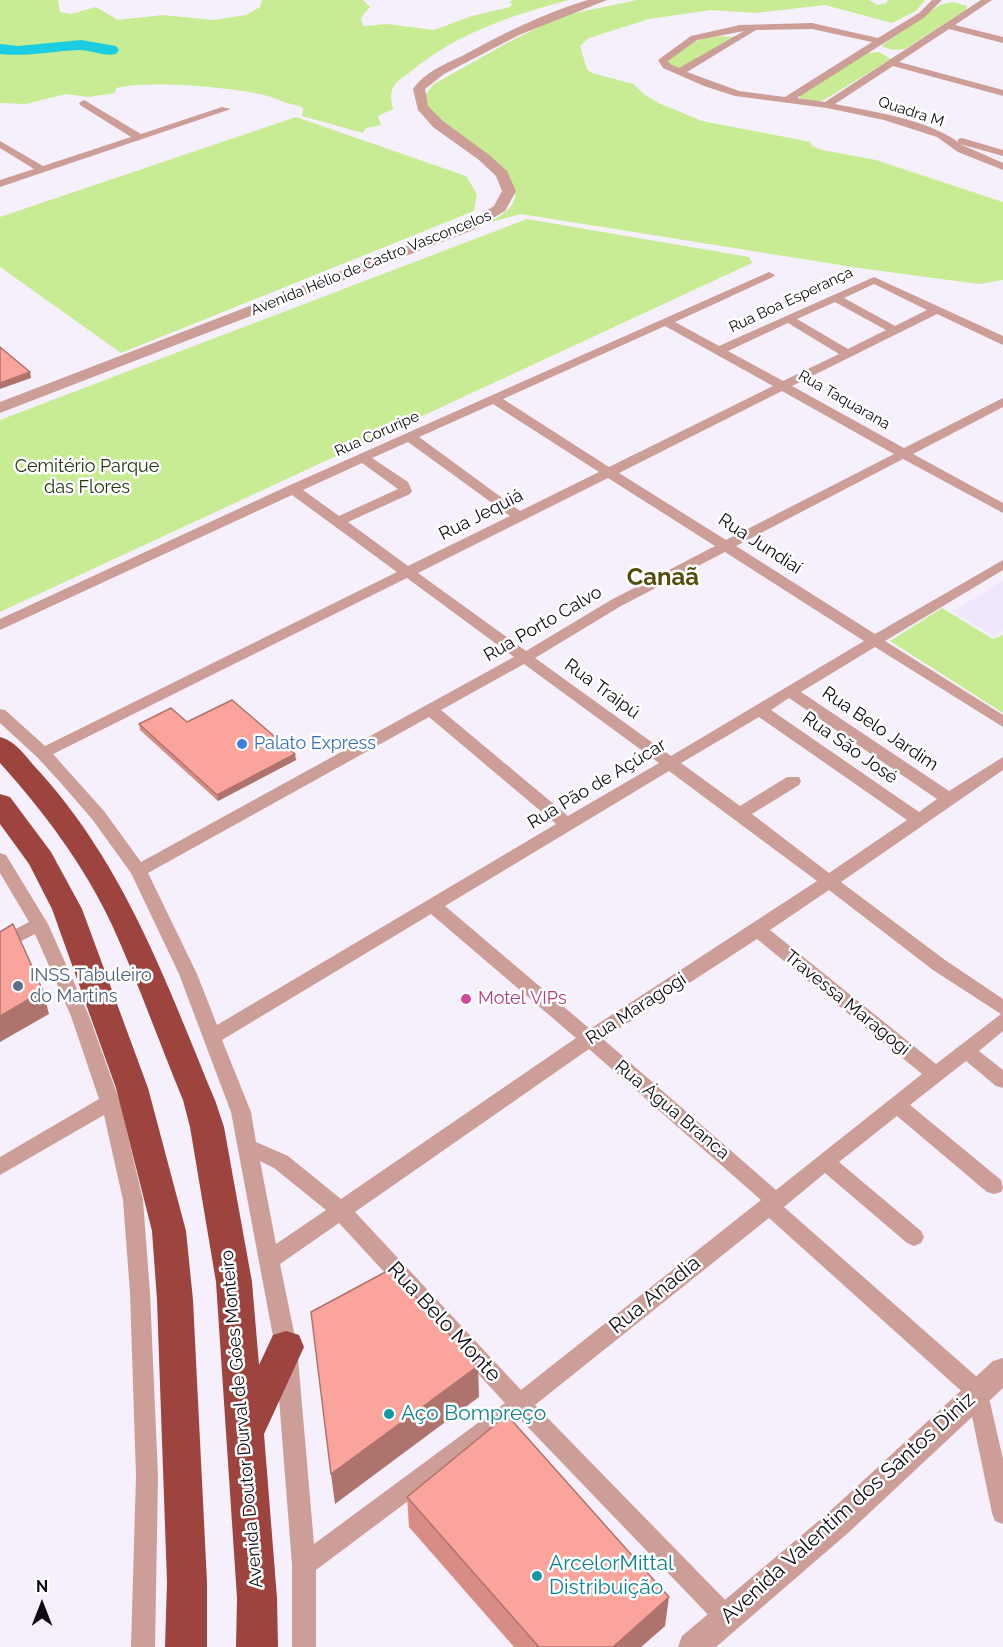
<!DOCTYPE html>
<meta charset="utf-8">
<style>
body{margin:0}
#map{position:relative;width:1003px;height:1647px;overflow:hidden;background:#f6f0fd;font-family:Raleway,sans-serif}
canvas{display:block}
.north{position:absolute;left:12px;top:1575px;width:60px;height:60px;-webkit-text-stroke:4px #fff;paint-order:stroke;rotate:0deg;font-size:16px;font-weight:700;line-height:24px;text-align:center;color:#0e0b12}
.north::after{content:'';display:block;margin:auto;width:21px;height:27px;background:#0e0b12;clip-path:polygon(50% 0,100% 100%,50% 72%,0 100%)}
</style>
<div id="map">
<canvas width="1003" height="1647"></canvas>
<div class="north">N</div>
</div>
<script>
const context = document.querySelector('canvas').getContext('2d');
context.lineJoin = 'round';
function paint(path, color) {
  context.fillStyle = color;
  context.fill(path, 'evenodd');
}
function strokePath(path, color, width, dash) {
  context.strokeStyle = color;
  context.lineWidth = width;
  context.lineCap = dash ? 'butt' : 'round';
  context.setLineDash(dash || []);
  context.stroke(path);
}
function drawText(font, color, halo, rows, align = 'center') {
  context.font = font + ' Raleway,sans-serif';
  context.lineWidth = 5;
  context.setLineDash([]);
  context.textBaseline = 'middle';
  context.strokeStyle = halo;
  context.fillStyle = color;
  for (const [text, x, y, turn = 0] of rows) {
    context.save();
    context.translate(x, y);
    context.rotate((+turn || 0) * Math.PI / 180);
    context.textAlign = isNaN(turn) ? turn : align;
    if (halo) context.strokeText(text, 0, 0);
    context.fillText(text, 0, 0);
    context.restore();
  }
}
paint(new Path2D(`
 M 1003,581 L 1003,631 L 994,636 L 952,612 Z`), '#f0e7fe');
paint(new Path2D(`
 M 0,0 L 58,0 L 60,12 L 71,14 L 96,7 L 118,20 L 163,15 L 213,20 L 246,15 L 260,7 L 262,0 L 363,0 L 370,7 L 361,18 L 363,26 L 387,24 L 434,30 L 472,16 L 510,7 L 512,4 L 509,2 L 513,0 L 569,0 C 515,14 458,33 414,69 C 409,73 401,78 396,83 C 389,91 391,100 393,109 L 378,116 L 381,125 L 366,128 L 363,133 L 302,116 L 303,108 L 299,106 C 287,104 276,98 264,95 C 230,87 149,80 116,88 L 115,93 L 88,97 L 66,94 L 26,104 L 0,103 Z
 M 637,0 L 869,0 L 878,5 L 886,3 L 888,0 L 925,0 L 916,11 L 892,23 L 825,5 L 755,13 L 711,10 L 649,19 L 589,38 L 580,46 L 587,69 L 592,73 L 633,84 L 645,95 L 661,104 L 702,121 L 811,142 L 812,146 L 822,150 L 876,160 L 1003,202 L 1003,280 L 979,284 L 859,268 L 521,214 L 484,224 C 500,218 522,205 513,185 C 503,162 447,125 426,108 L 426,94 L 434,84 L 507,43 L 561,16 Z
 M 953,2 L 967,6 L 966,10 L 905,49 L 893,50 L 881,46 L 940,5 Z
 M 713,36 L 738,37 L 678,70 L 669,65 L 669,59 C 681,48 697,39 713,36 Z
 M 879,52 L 891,59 L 824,100 L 817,102 L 800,98 L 800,95 L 867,53 Z
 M 296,117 L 466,176 L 477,194 L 474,211 L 121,353 L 0,267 L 0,217 Z
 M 527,219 L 749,257 L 752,263 L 0,612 L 0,420 Z
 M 942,608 L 993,639 L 1003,635 L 1003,713 L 890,641 Z`), '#c7ec93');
paint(new Path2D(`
 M 81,40 L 116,46 L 119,50 L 116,54 C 104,57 92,50 79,50 C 52,51 27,57 0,54 L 0,44 L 18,46 Z`), '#1ccde1');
paint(new Path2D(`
 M 932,0 L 942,0 L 925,17 L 797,98 L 825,102 L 981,0 L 992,0 L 955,25 L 1003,37 L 1003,43 L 949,29 L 899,62 L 1003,90 L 1003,96 L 893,66 L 835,104 C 874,112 926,119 958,142 L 958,139 L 962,138 L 1003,150 L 1003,156 L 960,144 L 1003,163 L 1003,170 L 958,152 L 937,137 L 884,120 L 827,108 L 735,96 L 704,86 L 663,68 L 658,60 L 691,36 L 740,25 L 812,23 L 878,38 L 919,13 ZM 812,29 L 872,42 L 785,97 L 739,91 L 687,72 L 756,30 ZM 744,31 L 679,68 L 670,64 L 668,61 L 697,40 Z
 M 84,100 L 141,134 L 222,107 L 231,109 L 0,187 L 0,180 L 34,169 L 0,148 L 0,141 L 43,166 L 131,137 L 80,105 L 79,103 Z
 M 769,272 L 775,275 L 773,277 L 675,322 L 719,346 L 874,277 L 1003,336 L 1003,345 L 937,314 L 792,386 L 904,448 L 1003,398 L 1003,407 L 913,454 L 1003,503 L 1003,513 L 903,459 L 736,546 L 875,634 L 1003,560 L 1003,570 L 885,641 L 1003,715 L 1003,727 L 875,647 L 801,692 L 949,791 L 1003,757 L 1003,770 L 841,882 L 945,960 L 1003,999 L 1003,1031 L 979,1051 L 1003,1070 L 1003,1088 L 996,1086 L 966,1061 L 910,1105 L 1001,1180 L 1003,1188 L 1001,1192 L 994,1194 L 987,1192 L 897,1116 L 839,1162 L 921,1231 L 924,1237 L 921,1243 L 914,1246 L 907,1243 L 825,1173 L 784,1207 L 986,1385 L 1003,1459 L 1003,1524 L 995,1521 L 992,1513 L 968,1397 L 769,1218 L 535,1405 L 734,1609 L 738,1617 L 734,1625 L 726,1629 L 718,1625 L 519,1418 L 316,1570 L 316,1647 L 292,1647 L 292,1565 L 275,1347 L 231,1112 L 179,974 L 131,873 L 92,819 L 59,781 L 37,757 L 0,723 L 0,709 L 5,710 L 45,746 L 397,572 L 292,495 L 0,630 L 0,619 L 288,486 ZM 874,284 L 927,310 L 895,326 L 844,298 ZM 835,302 L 886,330 L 848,349 L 797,319 ZM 788,323 L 839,354 L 783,381 L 728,351 ZM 665,326 L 773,386 L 609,467 L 503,399 ZM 782,391 L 894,454 L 726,540 L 619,473 ZM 493,404 L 599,472 L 520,511 L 419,437 ZM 408,442 L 510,516 L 408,566 L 348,522 L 410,494 L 412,491 L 408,482 L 372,458 ZM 362,463 L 398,489 L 339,516 L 303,490 ZM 608,478 L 715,546 L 611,600 L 526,651 L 418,573 ZM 725,552 L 864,641 L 671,756 L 535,658 L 621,606 ZM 407,578 L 514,657 L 141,862 L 104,811 L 53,754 ZM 524,664 L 659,763 L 568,816 L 441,710 ZM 789,698 L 937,799 L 919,812 L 771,710 ZM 429,717 L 556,824 L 217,1025 L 197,974 L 148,873 ZM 759,717 L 907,820 L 829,873 L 752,814 L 799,785 L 801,781 L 799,777 L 787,777 L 740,806 L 681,763 ZM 669,771 L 817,881 L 590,1029 L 445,906 ZM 829,890 L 933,970 L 1001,1014 L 936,1064 L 770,930 ZM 431,914 L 576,1038 L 341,1199 L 288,1156 L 256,1142 L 251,1112 L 222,1040 ZM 757,939 L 922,1074 L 776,1190 L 603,1039 ZM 589,1049 L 761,1200 L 521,1390 L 355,1212 ZM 260,1161 L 274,1168 L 326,1210 L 276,1244 ZM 339,1223 L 505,1403 L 314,1544 L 297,1347 L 280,1264 Z
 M 0,853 L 6,855 L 48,924 L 89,1016 L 120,1102 L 143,1200 L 150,1293 L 158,1476 L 155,1647 L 131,1647 L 136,1476 L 130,1293 L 123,1200 L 104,1115 L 0,1175 L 0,1157 L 99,1099 L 71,1016 L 35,934 L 0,952 L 0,937 L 29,922 L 0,873 Z`), '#cd9d97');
paint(new Path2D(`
 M 588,0 L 607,0 L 519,35 L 444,74 L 425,89 L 428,106 L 443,121 L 488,154 L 507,171 L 516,191 L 505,211 L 473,230 L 0,413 L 0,402 L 463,224 L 494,206 L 502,191 L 496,176 L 479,160 L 433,127 L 418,110 L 413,89 C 425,72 443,65 462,56 C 503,34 543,13 588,0 Z
 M 1003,1358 L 1003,1388 L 848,1533 L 716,1647 L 678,1647 L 682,1636 L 828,1513 L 993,1361 Z`), '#cd9d97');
paint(new Path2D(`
 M 0,737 C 16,741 26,757 37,769 C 125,865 166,982 215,1100 L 224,1127 L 252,1282 L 259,1365 L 273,1335 L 286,1331 L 299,1335 L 304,1347 L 264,1434 L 277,1598 L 278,1647 L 236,1647 L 237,1598 L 216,1282 L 190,1127 L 183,1100 C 159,1042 138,982 112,925 C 84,865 44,812 0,763 Z
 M 0,794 L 10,797 L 51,852 L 82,909 L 148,1088 L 186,1231 L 193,1300 L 207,1582 L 207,1647 L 165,1647 L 167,1582 L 157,1300 L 152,1231 L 116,1088 L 52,909 L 29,864 L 0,824 Z`), '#9d443e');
paint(new Path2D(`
 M 187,722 L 296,760 L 218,801 L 140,730 L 139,724 Z
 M 407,1497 L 665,1626 L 641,1647 L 514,1647 L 409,1527 Z`), '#d78d86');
paint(new Path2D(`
 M 30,372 L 31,378 L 0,389 L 0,383 Z
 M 295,754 L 296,760 L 218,801 L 217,795 Z
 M 43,991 L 49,1014 L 0,1042 L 0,1016 Z
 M 478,1366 L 479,1397 L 335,1504 L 331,1474 Z
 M 669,1597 L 665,1626 L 641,1647 L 613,1647 Z`), '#af736d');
const building = new Path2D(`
 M 0,347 L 30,372 L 0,383 Z
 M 232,700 L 295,754 L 217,795 L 139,724 L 171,708 L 187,722 Z
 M 13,924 L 43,991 L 0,1016 L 0,932 Z
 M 391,1269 L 478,1366 L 331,1474 L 311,1312 Z
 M 507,1415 L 669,1597 L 613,1647 L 539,1647 L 407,1497 Z`);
paint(building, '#faa49c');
strokePath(building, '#af736d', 1.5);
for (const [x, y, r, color] of [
 [242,744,6,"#3f7fe0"],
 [18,986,6,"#5c6f8a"],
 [466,999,6,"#d1479c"],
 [389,1414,6,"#0f9aa8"],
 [537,1576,6,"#0f9aa8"]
]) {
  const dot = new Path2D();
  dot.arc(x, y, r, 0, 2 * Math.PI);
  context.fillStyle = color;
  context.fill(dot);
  strokePath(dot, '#fff', 2);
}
drawText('15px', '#0e0b12', '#fff', [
 ["Quadra M",911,112,18],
 ["Avenida Hélio de Castro Vasconcelos",371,263,-22],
 ["Rua Boa Esperança",791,300,-25],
 ["Rua Taquarana",844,400,30],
 ["Rua Coruripe",377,434,-24]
]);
drawText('18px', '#27360f', '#fff', [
 ["Cemitério Parque",87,467],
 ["das Flores",87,488]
]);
drawText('18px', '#0e0b12', '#fff', [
 ["Rua Jequiá",481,515,-27],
 ["Rua Jundiaí",760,544,33],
 ["Rua Porto Calvo",543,624,-30],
 ["Rua Traipú",602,689,36],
 ["Rua Belo Jardim",880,729,34],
 ["Rua São José",850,748,35],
 ["Rua Pão de Açúcar",597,784,-31],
 ["Travessa Maragogi",847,1003,39],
 ["Rua Maragogi",636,1009,-33],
 ["Rua Água Branca",672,1110,40],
 ["Avenida Doutor Durval de Góes Monteiro",242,1419,-95]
]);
drawText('18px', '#366cbe', '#fff', [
 ["Palato Express",254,744]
], 'left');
drawText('18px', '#4e5e75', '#fff', [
 ["INSS Tabuleiro",30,976],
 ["do Martins",30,997]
], 'left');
drawText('18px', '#b23c85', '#fff', [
 ["Motel VIPs",478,999]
], 'left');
drawText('21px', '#0e0b12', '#fff', [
 ["Rua Anadia",655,1295,-39],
 ["Rua Belo Monte",444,1322,47],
 ["Avenida Valentim dos Santos Diniz",848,1508,-42]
]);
drawText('21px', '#0d838f', '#fff', [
 ["Aço Bompreço",401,1414],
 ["ArcelorMittal",549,1564],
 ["Distribuição",549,1588]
], 'left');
drawText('bold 24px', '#534d0d', '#fff', [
 ["Canaã",663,578]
]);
</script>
